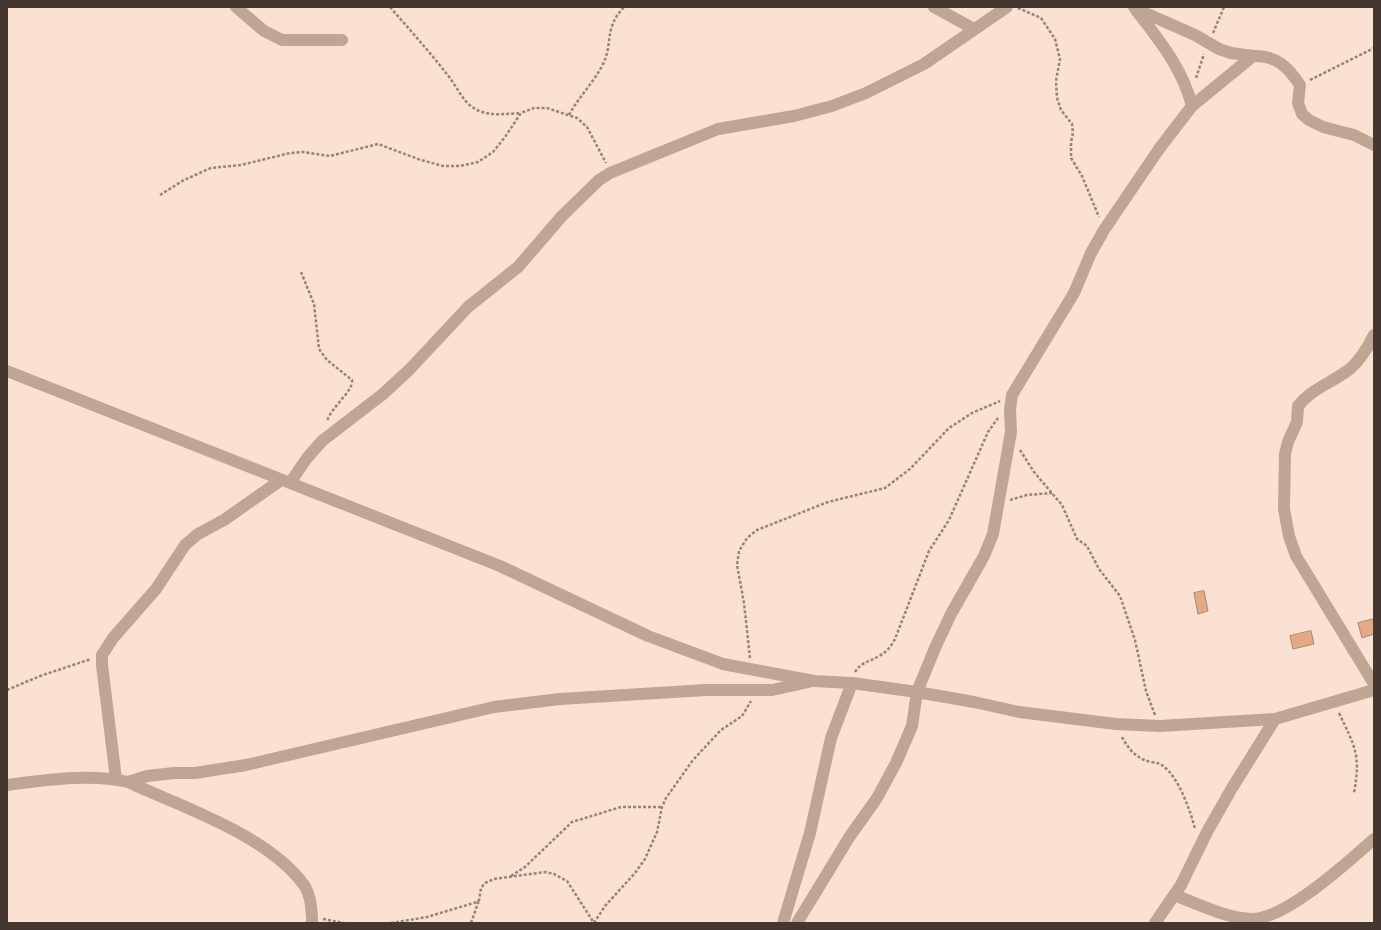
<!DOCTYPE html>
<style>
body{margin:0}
#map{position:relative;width:1381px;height:930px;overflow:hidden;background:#fbe1d1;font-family:"PT Serif",serif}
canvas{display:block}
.frame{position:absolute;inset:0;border:8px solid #443730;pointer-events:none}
</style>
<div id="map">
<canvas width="1381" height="930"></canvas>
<div class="frame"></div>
</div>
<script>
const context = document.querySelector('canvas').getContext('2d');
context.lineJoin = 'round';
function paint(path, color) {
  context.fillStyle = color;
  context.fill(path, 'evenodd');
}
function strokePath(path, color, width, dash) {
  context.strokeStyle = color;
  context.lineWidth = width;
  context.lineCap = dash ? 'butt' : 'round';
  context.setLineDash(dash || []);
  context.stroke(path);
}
const building = new Path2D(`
 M 1204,591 L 1208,611 L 1198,614 L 1194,593 Z
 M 1374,619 L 1374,634 L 1362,638 L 1358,623 Z
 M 1311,631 L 1314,644 L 1293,649 L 1290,636 Z`);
paint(building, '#e5aa85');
strokePath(building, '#a68875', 1);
strokePath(new Path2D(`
 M 390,7 C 409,29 428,50 446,73 C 455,83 461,99 472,107 C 486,117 505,114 521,113
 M 1018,8 L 1041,18 L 1055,39 L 1060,59 L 1056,81 L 1057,98 L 1061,110 L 1072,124 L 1073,133 L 1071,142 L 1071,158 L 1082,176 L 1099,217
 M 1213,33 L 1224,7
 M 1196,78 L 1204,54
 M 1310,80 L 1374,48
 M 569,115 C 578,98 593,83 602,66 C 614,44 603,29 624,7
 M 160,195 L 184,180 L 211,168 L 241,165 L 290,153 L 303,152 L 330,156 L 378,144 L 421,160 L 443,166 L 460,166 L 478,162 L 493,152 L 505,137 L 521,113 L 534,108 L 547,108 L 577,118 L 587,127 L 606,163
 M 301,272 L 314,304 L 319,349 L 327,360 L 352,380 C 353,392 332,406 327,421
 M 1020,450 L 1034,472 L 1062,505 L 1077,539 L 1087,546 L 1099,569 L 1120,596 L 1135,640 L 1146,691 L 1155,715
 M 1010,500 L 1027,495 L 1052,493
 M 750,658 L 744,603 L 737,565 L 739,551 L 747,538 L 757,530 L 828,502 L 885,488 L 910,469 L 949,428 L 972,413 L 1000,401
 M 855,672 C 862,661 870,662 879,656 C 887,652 891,646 895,639 L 929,551 L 949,520 L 988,432 L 998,418
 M 7,690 L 40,676 L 91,659
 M 1339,713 C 1355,747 1361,754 1354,793
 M 1122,737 C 1129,750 1137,759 1151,762 C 1156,763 1160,763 1163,766 C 1178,776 1191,812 1195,829
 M 511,876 L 525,867 L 572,822 L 621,807 L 662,807
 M 323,919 L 344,923
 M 391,923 L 427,917 L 477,902 L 479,900 L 481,888 L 485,883 L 494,879 L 545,872 L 554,874 L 567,881 L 594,923
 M 471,923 L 479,900
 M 594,923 L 605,906 L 635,873 L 645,859 L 657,832 L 662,807 L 666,798 L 693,760 L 721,730 L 742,716 L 751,701`), '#978479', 2.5, [3, 2]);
strokePath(new Path2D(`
 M 236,7 L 264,31 L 282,40 L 342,40
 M 934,7 L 974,29
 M 1134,7 L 1136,9 L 1195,35 L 1219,49 L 1231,53 L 1253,56
 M 1136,10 C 1159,40 1183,69 1192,106
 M 1374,335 C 1368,347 1361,359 1351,368 C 1334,382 1312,388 1298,406 L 1297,422 L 1288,442 L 1285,454 L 1284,509 L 1289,536 L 1296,556 L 1374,684
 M 7,371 L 500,566 L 648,636 L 723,664 L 814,681 L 852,683 L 917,692 L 974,702 L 1019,712 L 1116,724 L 1160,726 L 1275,719 L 1374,690
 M 290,483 L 307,458 L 322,441 L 383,394 L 409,370 L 468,307 L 518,267 L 562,216 L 599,180 L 610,173 L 718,129 L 794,116 L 832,106 L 866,93 L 924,64 L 1007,7
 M 116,779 L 102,665 L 102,655 L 113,638 L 156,589 L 185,545 L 198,534 L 224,520 L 281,480
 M 128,782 L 147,776 L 174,773 L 195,773 L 246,765 L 494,707 L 560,699 L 706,690 L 772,690 L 809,682
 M 7,785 C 46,780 89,773 128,782 C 182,807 268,835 304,885 C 311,895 312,911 312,923
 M 1174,895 C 1199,904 1227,919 1253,919 C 1287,918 1348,862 1374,839
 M 783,923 L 810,833 L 831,738 L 852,683
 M 797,923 L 850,836 L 877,798 L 896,763 L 912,726 L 917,692 L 935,648 L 951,614 L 984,556 L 993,534 L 1011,432 L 1010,409 L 1012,395 L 1074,293 L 1091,253 L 1104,230 L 1159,149 L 1192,106 L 1253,56 C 1276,55 1288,67 1300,85 L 1298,103 L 1302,114 L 1309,120 L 1323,127 L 1354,135 L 1374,145
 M 1155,923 L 1181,885 L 1207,832 L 1232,788 L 1275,719`), '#c0a595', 12);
</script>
